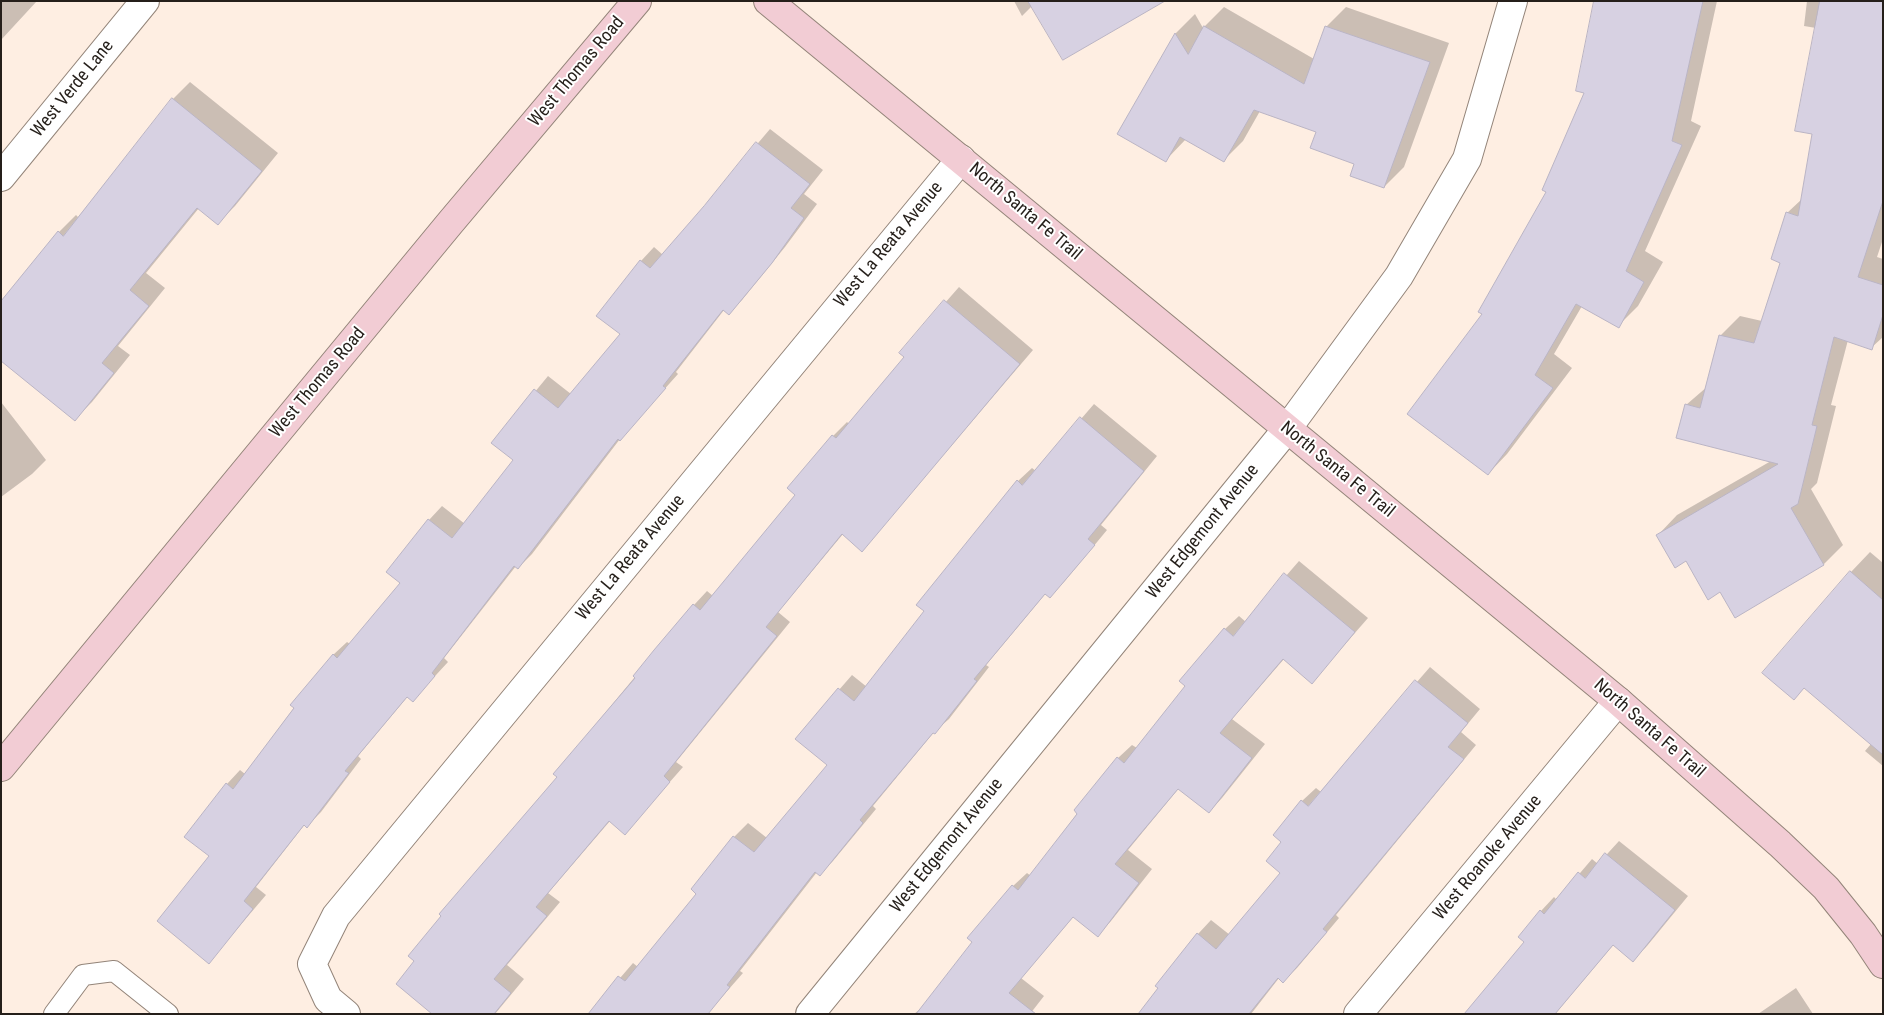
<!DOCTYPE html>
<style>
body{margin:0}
#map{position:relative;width:1884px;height:1015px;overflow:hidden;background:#feeee2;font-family:"Roboto Condensed",sans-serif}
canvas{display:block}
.frame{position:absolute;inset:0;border:2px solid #251f1a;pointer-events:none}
</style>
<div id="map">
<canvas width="1884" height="1015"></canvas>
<div class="frame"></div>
</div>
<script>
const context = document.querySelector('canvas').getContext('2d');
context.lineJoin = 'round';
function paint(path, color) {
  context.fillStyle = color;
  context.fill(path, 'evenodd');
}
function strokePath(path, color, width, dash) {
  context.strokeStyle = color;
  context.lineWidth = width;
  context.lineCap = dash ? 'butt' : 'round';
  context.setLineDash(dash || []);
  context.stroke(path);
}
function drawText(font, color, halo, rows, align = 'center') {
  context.font = font + ' "Roboto Condensed",sans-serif';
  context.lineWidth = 4;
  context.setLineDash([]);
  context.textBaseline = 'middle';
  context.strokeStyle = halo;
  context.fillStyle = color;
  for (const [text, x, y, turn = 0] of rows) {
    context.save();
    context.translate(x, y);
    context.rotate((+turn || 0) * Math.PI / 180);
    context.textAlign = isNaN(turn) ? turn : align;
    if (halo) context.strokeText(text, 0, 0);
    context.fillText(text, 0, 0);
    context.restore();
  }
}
paint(new Path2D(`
 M 1,1 L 37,1 L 1,40 Z
 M 1014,1 L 1037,1 L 1022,16 Z
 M 1595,1 L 1717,1 L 1691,121 L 1701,126 L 1645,251 L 1663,262 L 1638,306 L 1618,326 L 1582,306 L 1554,354 L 1572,368 L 1507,454 L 1488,474 L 1484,314 L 1548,191 L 1586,92 Z
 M 1807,1 L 1883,1 L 1883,239 L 1877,257 L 1883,259 L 1883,337 L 1871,348 L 1848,340 L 1831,405 L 1836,406 L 1817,483 L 1811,489 L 1843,545 L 1824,564 L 1736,616 L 1721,590 L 1658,535 L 1677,515 L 1771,461 L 1686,405 L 1708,386 L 1720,336 L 1740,316 L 1762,321 L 1782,262 L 1787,213 L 1802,199 L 1813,133 L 1816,28 L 1804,26 Z
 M 1224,7 L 1314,59 L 1326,27 L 1346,7 L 1449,43 L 1404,167 L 1384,187 L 1318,132 L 1260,111 L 1243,141 L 1223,161 L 1186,139 L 1166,160 L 1119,133 L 1176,33 L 1195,14 L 1203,28 Z
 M 190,82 L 278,153 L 235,206 L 218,223 L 199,208 L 146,273 L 165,288 L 118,346 L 130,355 L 92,402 L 75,419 L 59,232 L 76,215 L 79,218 L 173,99 Z
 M 770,129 L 823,170 L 804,194 L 817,204 L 785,247 L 742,300 L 729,313 L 724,310 L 676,372 L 678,374 L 620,439 L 532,554 L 518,568 L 516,566 L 444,658 L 448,662 L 413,700 L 408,696 L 358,756 L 361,759 L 321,812 L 307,826 L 305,824 L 256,887 L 266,895 L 209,962 L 210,856 L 227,784 L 240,770 L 245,774 L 333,655 L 347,642 L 350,644 L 402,583 L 429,520 L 442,506 L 465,524 L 514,460 L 493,443 L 548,376 L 571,394 L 622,334 L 641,261 L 654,247 L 663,255 Z
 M 959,287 L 1033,350 L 862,550 L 843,534 L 778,612 L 790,622 L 676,762 L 683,767 L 625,833 L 610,821 L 548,893 L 560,902 L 507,965 L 524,979 L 495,1014 L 434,1014 L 559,777 L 555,774 L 694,605 L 707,591 L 713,596 L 796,494 L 789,488 L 833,436 L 847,422 L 849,424 L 905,356 L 901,353 Z
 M 1,402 L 46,460 L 32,474 L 1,497 Z
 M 1094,404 L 1157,456 L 1101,525 L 1107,530 L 1064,582 L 1050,596 L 1046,593 L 986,665 L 989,667 L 949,719 L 934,732 L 873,806 L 876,809 L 833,861 L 820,874 L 817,872 L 740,971 L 743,973 L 707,1014 L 589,1014 L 633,963 L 638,967 L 698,893 L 693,889 L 734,837 L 748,823 L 767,838 L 829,765 L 797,738 L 852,675 L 867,687 L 926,611 L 1018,481 L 1032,468 L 1036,471 Z
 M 1870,552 L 1883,563 L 1883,766 L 1865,751 L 1871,744 L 1805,687 L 1794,698 L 1851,572 Z
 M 1299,561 L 1368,618 L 1312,682 L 1284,659 L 1232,719 L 1265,744 L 1222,798 L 1209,812 L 1179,788 L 1128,850 L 1152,869 L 1111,921 L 1098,935 L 1074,916 L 1021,978 L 1044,996 L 1030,1014 L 914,1014 L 924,1006 L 973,942 L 1013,886 L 1027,873 L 1031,876 L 1118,758 L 1132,745 L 1137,748 L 1186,686 L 1225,629 L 1239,616 L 1246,622 Z
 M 1430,667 L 1480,709 L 1461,732 L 1476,745 L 1336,915 L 1339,918 L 1297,968 L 1283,981 L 1279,978 L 1251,1014 L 1139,1014 L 1198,934 L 1211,920 L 1230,935 L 1282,873 L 1283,842 L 1302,801 L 1316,788 L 1321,792 Z
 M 1619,841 L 1688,896 L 1647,946 L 1633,960 L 1614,944 L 1555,1014 L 1465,1014 L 1526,942 L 1541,911 L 1554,897 L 1557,900 L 1592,859 L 1598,864 Z
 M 1796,988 L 1813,1014 L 1758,1014 Z`), '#0003');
const building = new Path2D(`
 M 1028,1 L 1165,1 L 1063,60 Z
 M 1594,1 L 1703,1 L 1672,141 L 1682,145 L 1626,271 L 1644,282 L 1619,328 L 1576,304 L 1535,375 L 1553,388 L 1488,475 L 1407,414 L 1482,314 L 1478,312 L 1546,192 L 1542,190 L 1584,93 L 1576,91 Z
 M 1820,1 L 1883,1 L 1883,201 L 1858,277 L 1883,285 L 1883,315 L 1872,350 L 1834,337 L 1812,425 L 1817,426 L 1798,504 L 1791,508 L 1824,565 L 1735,618 L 1720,592 L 1708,600 L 1686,561 L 1675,568 L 1656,535 L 1778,464 L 1676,438 L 1685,404 L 1700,408 L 1719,335 L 1754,343 L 1780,263 L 1771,259 L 1786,212 L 1798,216 L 1812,134 L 1795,131 Z
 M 1204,26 L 1304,84 L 1325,26 L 1430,62 L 1384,188 L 1350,176 L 1354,164 L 1310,148 L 1316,132 L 1254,110 L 1224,162 L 1180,137 L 1166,162 L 1117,134 L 1175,33 L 1188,54 Z
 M 172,98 L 262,171 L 218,225 L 197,208 L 130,290 L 149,306 L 102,363 L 114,373 L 75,421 L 1,361 L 1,301 L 58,231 L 63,236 Z
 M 756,142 L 810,184 L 791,208 L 804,218 L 772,263 L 729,315 L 723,310 L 663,386 L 666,388 L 620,441 L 618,439 L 518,569 L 514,566 L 432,673 L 435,676 L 413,702 L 407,697 L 345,771 L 349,773 L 307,828 L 304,825 L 244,901 L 253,909 L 209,964 L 157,921 L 209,856 L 184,837 L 226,783 L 233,789 L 294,708 L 290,705 L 333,654 L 337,658 L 400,583 L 386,572 L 428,519 L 452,538 L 513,460 L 491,443 L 534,389 L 558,408 L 620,334 L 596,316 L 640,260 L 650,268 L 704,206 Z
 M 944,300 L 1020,364 L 862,552 L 842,534 L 766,627 L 777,636 L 664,776 L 670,782 L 625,835 L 609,821 L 536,907 L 547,916 L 494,979 L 511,993 L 494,1014 L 432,1014 L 396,984 L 414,961 L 408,956 L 441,916 L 439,914 L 557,777 L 553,774 L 635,678 L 633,676 L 654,650 L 693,604 L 700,610 L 795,495 L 787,488 L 832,435 L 836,438 L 904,357 L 899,353 Z
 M 1080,417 L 1144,471 L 1088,539 L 1095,545 L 1050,598 L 1045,594 L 974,679 L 977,681 L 935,734 L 933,733 L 860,820 L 863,823 L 820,876 L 815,872 L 727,985 L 730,987 L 708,1014 L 588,1014 L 618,976 L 625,981 L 696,894 L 691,889 L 733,836 L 754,852 L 827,765 L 795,739 L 838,688 L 854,701 L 924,611 L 916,605 L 1017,480 L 1022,485 Z
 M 1850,571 L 1883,600 L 1883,755 L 1804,688 L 1794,700 L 1762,673 Z
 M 1284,573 L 1355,632 L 1312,684 L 1283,659 L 1220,733 L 1252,758 L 1209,813 L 1178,789 L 1115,864 L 1139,883 L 1098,937 L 1073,917 L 1009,993 L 1036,1014 L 916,1014 L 972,942 L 967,938 L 1012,885 L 1018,890 L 1077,814 L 1074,810 L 1117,757 L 1124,763 L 1185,686 L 1179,681 L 1224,628 L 1233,636 Z
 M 1415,680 L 1468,723 L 1448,747 L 1464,759 L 1323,929 L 1327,932 L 1283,983 L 1278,978 L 1249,1014 L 1138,1014 L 1158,988 L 1155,986 L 1197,933 L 1216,949 L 1280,873 L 1266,861 L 1281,842 L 1273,835 L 1301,800 L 1308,806 Z
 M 1605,853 L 1675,910 L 1633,962 L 1613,945 L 1555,1014 L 1464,1014 L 1524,942 L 1518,937 L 1540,910 L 1544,914 L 1578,872 L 1585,878 Z`);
paint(building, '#d7d1e2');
strokePath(building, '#bab4c4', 1);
const lane = new Path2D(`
 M 54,1014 L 83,975 L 114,971 L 168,1014`);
const street = new Path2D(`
 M 1,177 L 145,1
 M 346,1014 L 328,999 L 312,964 L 336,916 L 961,159
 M 810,1014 L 1287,429 L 1399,276 L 1467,159 L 1513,1
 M 1358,1014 L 1618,701`);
const secondary = new Path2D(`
 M 768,1 L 1618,701 L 1780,844 L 1826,888 L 1863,934 L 1883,964
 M 1,767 L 450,223 L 637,1`);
strokePath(lane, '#938479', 22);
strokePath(street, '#938479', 30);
strokePath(secondary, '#938479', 30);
strokePath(lane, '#fff', 20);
strokePath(street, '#fff', 28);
strokePath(secondary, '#f2ccd4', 28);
drawText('18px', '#251f1a', '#fff', [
 ["West Thomas Road",577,72,-50],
 ["West Verde Lane",73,89,-51],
 ["North Santa Fe Trail",1025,212,40],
 ["West La Reata Avenue",889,245,-50],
 ["West Thomas Road",318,383,-50],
 ["North Santa Fe Trail",1337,470,39],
 ["West Edgemont Avenue",1203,532,-51],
 ["West La Reata Avenue",631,558,-50],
 ["North Santa Fe Trail",1649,729,41],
 ["West Edgemont Avenue",947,846,-51],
 ["West Roanoke Avenue",1488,858,-50]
]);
</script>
